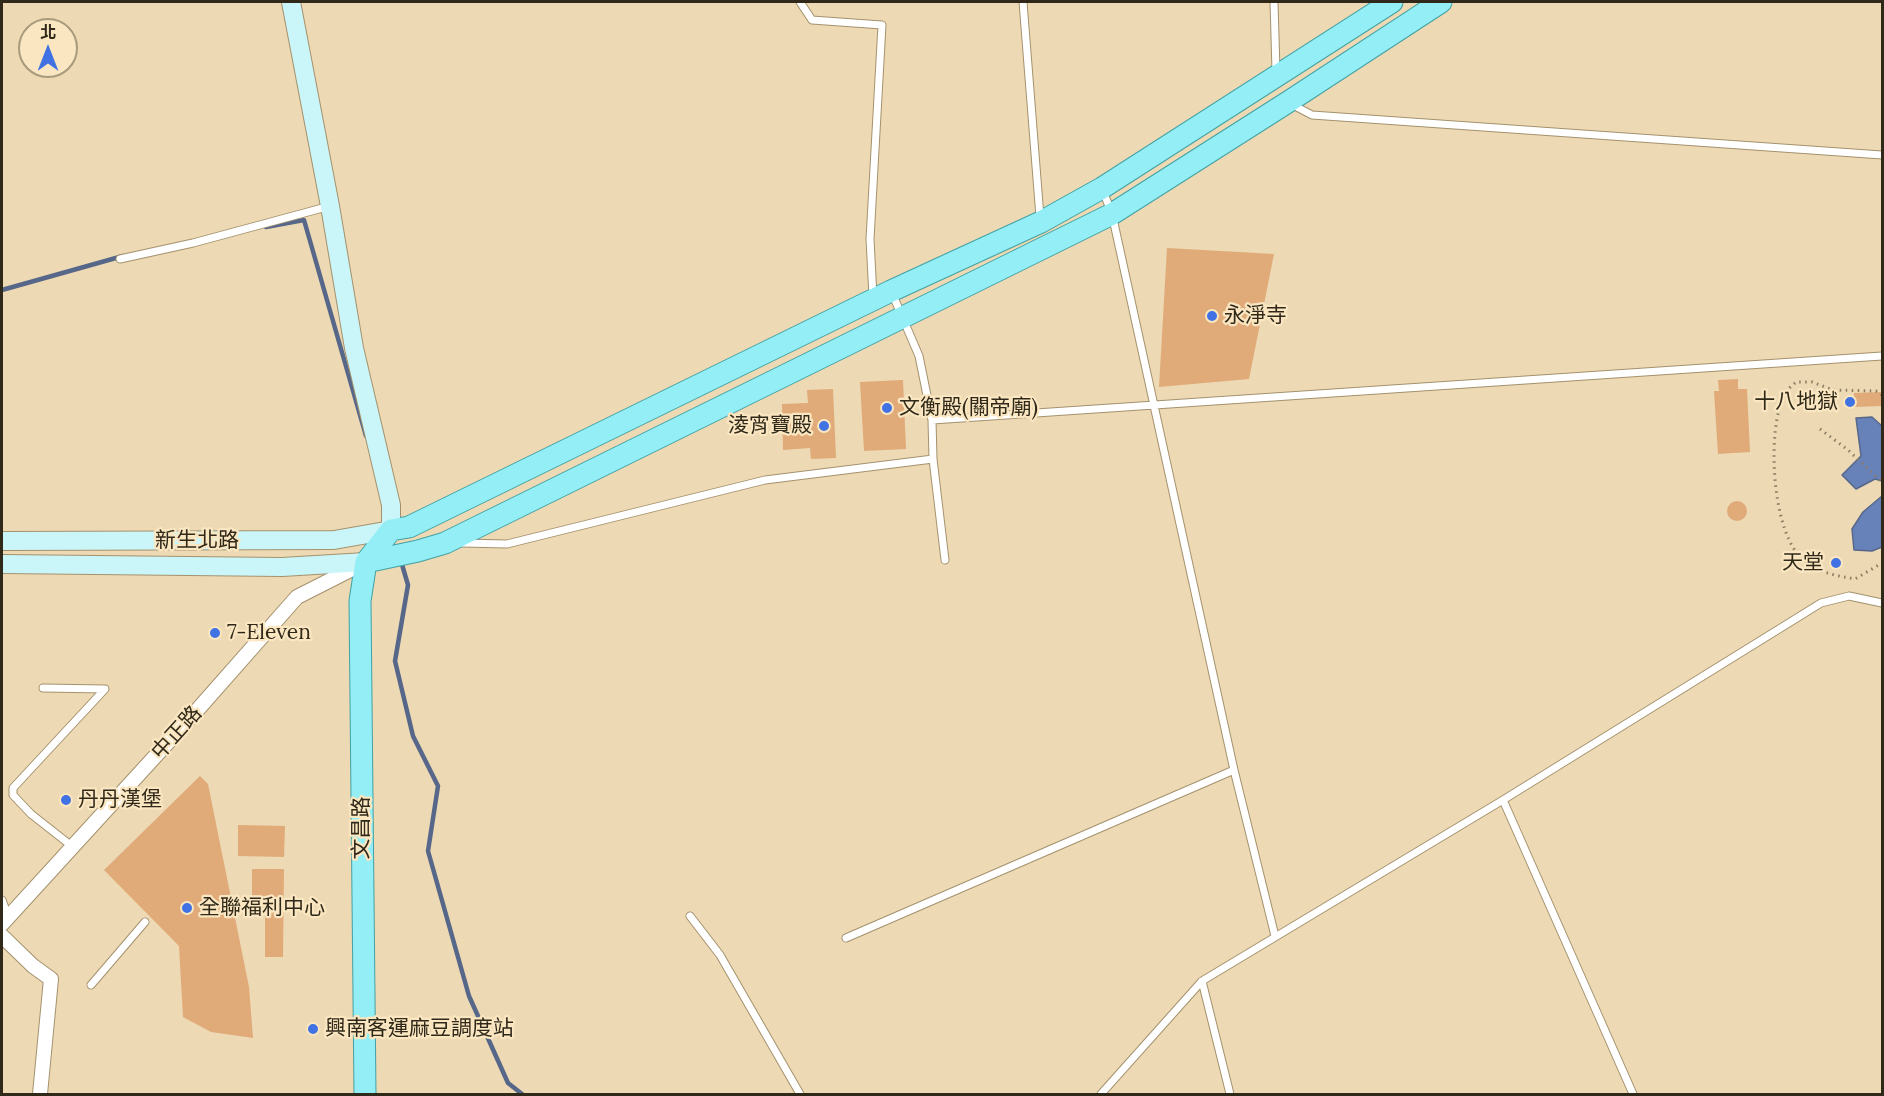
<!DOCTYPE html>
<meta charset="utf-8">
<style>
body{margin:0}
#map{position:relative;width:1884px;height:1096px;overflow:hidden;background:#edd9b3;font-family:Lora,"Noto Sans TC",serif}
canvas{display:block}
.frame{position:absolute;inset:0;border:3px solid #30291a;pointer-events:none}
.north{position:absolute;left:18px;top:18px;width:60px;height:60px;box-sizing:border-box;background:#fae6c0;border:2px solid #a99a7e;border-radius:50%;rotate:0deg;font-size:16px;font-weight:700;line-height:24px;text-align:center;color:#30291a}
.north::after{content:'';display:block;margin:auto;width:21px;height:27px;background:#4072e3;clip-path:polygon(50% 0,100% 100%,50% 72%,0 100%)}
</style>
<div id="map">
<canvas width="1884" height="1096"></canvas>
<div class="frame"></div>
<div class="north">北</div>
</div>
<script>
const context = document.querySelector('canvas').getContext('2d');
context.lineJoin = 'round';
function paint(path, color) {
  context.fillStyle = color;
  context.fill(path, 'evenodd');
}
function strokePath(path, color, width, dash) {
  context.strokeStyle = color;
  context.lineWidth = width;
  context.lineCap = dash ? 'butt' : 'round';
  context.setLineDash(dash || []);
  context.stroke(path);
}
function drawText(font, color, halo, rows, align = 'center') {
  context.font = font + ' Lora,"Noto Sans TC",serif';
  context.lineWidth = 4.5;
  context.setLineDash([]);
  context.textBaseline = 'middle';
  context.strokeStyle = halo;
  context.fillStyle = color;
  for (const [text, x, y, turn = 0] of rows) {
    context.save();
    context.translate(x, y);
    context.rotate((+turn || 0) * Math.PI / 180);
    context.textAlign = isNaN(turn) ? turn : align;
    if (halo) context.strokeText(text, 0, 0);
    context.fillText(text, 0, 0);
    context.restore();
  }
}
const water = new Path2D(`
 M 1872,417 L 1882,426 L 1882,481 L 1875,479 L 1856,489 L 1842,475 L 1861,456 L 1856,418 Z
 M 1882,496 L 1882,547 L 1872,551 L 1854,550 L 1852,529 L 1863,512 Z`);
paint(water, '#6782b9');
strokePath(water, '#566789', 1.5);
strokePath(new Path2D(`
 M 266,227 L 304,220 L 366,436
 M 2,290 L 123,256
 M 401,561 L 408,585 L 395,661 L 413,736 L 438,786 L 428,851 L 469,996 L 508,1083 L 522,1094`), '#566789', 4.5);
paint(new Path2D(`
 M 1167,248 L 1274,254 L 1249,379 L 1159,387 Z
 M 1738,379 L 1738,389 L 1747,389 L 1750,452 L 1718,454 L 1714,391 L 1719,391 L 1718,380 Z
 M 903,380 L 906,449 L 864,451 L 860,382 Z
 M 833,389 L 836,458 L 811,459 L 810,448 L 783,450 L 782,404 L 808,403 L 807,390 Z
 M 1882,392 L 1882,406 L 1854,407 L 1854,393 Z
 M1727 511a10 10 0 1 1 20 0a10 10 0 1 1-20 0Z
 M 200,776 L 208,784 L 249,987 L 253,1038 L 211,1032 L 183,1017 L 179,946 L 104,870 Z
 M 238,825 L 285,826 L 284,857 L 238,856 Z
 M 252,869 L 284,869 L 283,957 L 265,957 L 265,909 L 252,909 Z`), '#e0aa79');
const lane = new Path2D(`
 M 800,2 L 812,20 L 882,25 L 870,239 L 873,297
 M 1023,2 L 1040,217
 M 1274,2 L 1276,71
 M 1291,104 L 1312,115 L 1882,155
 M 1103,191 L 1112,214 L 1234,770 L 1275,936
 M 120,259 L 193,243 L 330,206
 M 892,293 L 919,356 L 932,420 L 933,459 L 945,560
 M 932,420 L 1882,356
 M 462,543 L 507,544 L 765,480 L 933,459
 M 43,688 L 105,689 L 13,788 L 13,795 L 31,814 L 73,847
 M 1503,800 L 1633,1094
 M 2,900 L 8,916
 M 690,916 L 720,955 L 800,1094
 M 846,938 L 1234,770
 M 1202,981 L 1230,1094
 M 91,985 L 145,922
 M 1101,1094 L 1202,981 L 1503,800 L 1821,603 L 1849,596 L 1882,603`);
const street = new Path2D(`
 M 2,924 L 192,716 L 297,597 L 362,564
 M 2,936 L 33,966 L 51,979 L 40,1094`);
const secondary = new Path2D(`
 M 2,541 L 334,540 L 391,530 L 391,505 L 354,348 L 330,206 L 291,2
 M 2,564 L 282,567 L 366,562`);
const primary = new Path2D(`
 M 366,562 L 418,551 L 445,543 L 1112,214 L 1288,102 L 1441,2
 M 365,1094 L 360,601 L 366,562 L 391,530 L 409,527 L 891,291 L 1041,222 L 1102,188 L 1392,2`);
strokePath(lane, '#a4926e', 9);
strokePath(street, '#a4926e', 16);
strokePath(secondary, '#a4926e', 20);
strokePath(primary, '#43a1a4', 23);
strokePath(new Path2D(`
 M 1882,395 L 1876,391 L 1833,390 L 1812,382 L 1796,382 C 1792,386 1786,390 1784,395 C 1767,431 1772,522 1797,553 C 1812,572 1833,575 1855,579 L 1882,563
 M 1820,429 L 1848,450 L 1882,482`), '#897c62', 3, [1.5, 4.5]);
strokePath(lane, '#fff', 7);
strokePath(street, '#fff', 14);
strokePath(secondary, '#caf6fa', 18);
strokePath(primary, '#94eef5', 21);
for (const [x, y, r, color] of [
 [1212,316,6,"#4072e3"],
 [1850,402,6,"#4072e3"],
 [887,408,6,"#4072e3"],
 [824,426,6,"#4072e3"],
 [1836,563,6,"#4072e3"],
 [215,633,6,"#4072e3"],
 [66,800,6,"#4072e3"],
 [187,908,6,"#4072e3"],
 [313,1029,6,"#4072e3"]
]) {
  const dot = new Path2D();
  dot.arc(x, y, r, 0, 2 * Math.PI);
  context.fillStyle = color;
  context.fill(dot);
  strokePath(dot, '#fae6c0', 2);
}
drawText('21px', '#30291a', '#fae6c0', [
 ["永淨寺",1224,316],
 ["十八地獄",1838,402,"right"],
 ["文衡殿(關帝廟)",899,408],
 ["淩宵寶殿",812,426,"right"],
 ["天堂",1824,563,"right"],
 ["7-Eleven",227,633],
 ["丹丹漢堡",78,800],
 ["全聯福利中心",199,908],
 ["興南客運麻豆調度站",325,1029]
], 'left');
drawText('21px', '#30291a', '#fae6c0', [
 ["新生北路",197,541],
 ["中正路",177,733,-48],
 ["文昌路",362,828,-90]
]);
</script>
